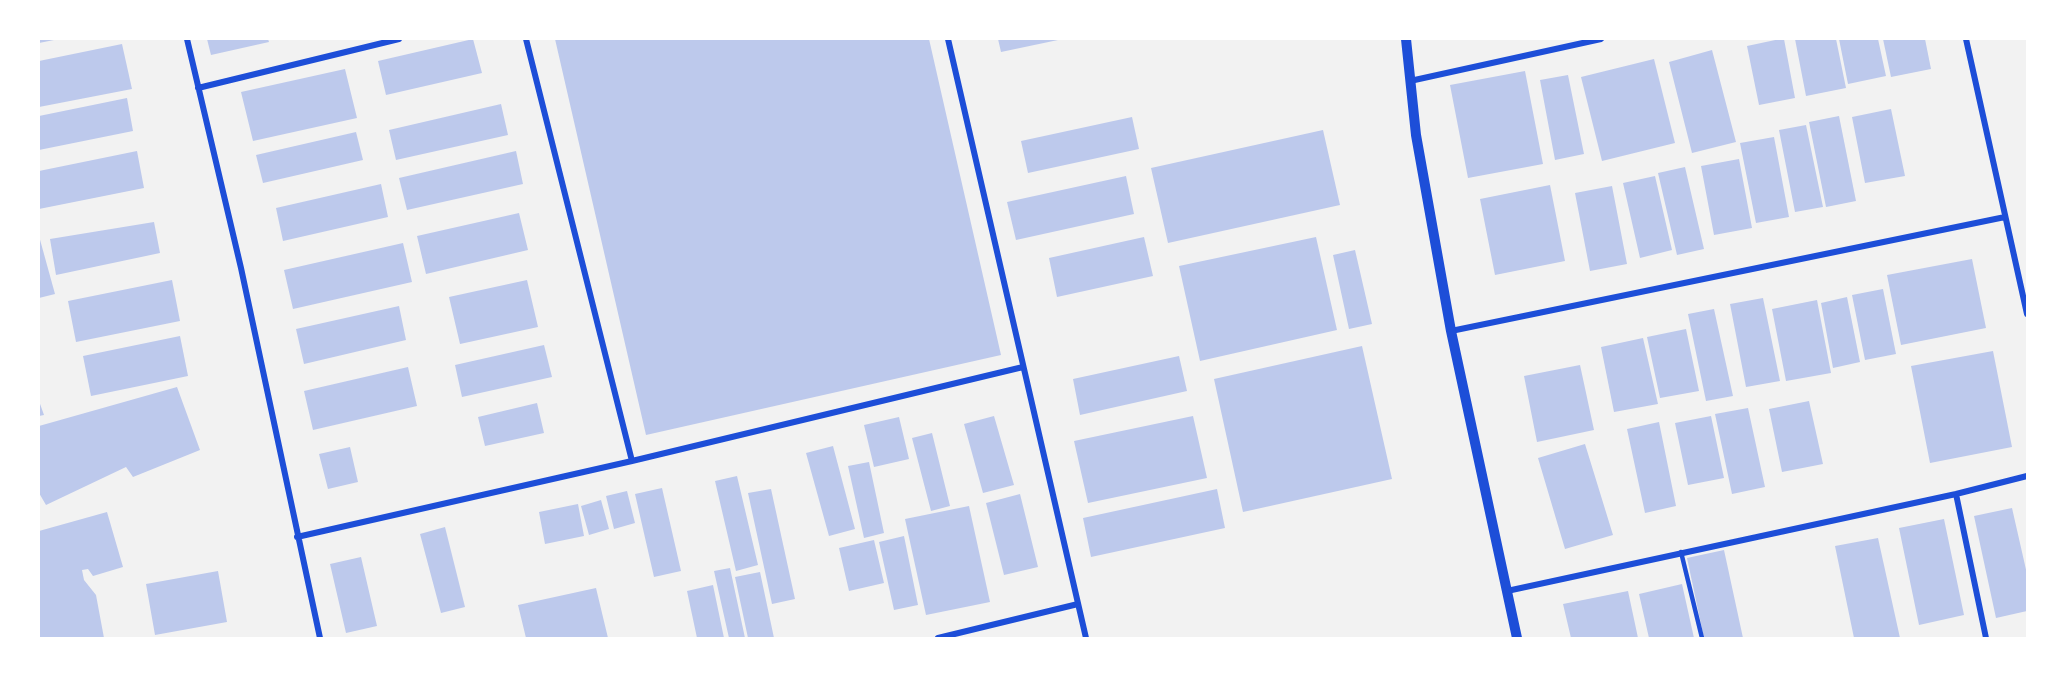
<!DOCTYPE html>
<style>
body{margin:0}
#map{position:relative;width:2066px;height:677px;overflow:hidden;background:#f2f2f2;font-family:Commissioner,sans-serif}
canvas{display:block}
.frame{position:absolute;inset:0;border:40px solid #fff;pointer-events:none}
</style>
<div id="map">
<canvas width="2066" height="677"></canvas>
<div class="frame"></div>
</div>
<script>
const context = document.querySelector('canvas').getContext('2d');
context.lineJoin = 'round';
function paint(path, color) {
  context.fillStyle = color;
  context.fill(path, 'evenodd');
}
function strokePath(path, color, width, dash) {
  context.strokeStyle = color;
  context.lineWidth = width;
  context.lineCap = dash ? 'butt' : 'round';
  context.setLineDash(dash || []);
  context.stroke(path);
}
paint(new Path2D(`
 M 39,39 L 53,39 L 54,40 L 39,43 Z
 M 207,39 L 268,39 L 269,42 L 211,55 Z
 M 473,39 L 482,73 L 386,95 L 378,61 Z
 M 555,39 L 929,39 L 1001,355 L 646,435 Z
 M 998,39 L 1058,39 L 1058,40 L 1001,52 Z
 M 1780,39 L 1784,39 L 1795,98 L 1759,105 L 1747,46 Z
 M 1795,39 L 1836,39 L 1846,88 L 1806,96 Z
 M 1839,39 L 1878,39 L 1886,76 L 1848,84 Z
 M 1883,39 L 1925,39 L 1931,69 L 1891,77 Z
 M 122,44 L 132,89 L 39,107 L 39,61 Z
 M 1712,50 L 1736,142 L 1692,153 L 1669,62 Z
 M 1654,59 L 1675,143 L 1602,161 L 1581,77 Z
 M 345,69 L 357,118 L 253,141 L 241,92 Z
 M 1525,71 L 1543,164 L 1468,178 L 1450,85 Z
 M 1568,75 L 1584,154 L 1555,160 L 1540,80 Z
 M 127,98 L 133,131 L 39,150 L 39,116 Z
 M 501,104 L 508,135 L 396,160 L 389,130 Z
 M 1891,109 L 1905,176 L 1865,183 L 1852,117 Z
 M 1839,116 L 1856,201 L 1826,207 L 1809,122 Z
 M 1132,117 L 1139,149 L 1028,173 L 1021,141 Z
 M 1806,125 L 1823,207 L 1795,212 L 1779,130 Z
 M 1323,130 L 1340,205 L 1168,243 L 1151,168 Z
 M 356,132 L 363,160 L 263,183 L 256,155 Z
 M 1774,137 L 1789,217 L 1756,223 L 1740,143 Z
 M 137,151 L 144,188 L 39,209 L 39,171 Z
 M 516,151 L 523,184 L 407,210 L 399,178 Z
 M 1739,159 L 1752,228 L 1714,235 L 1701,166 Z
 M 1685,167 L 1704,249 L 1677,255 L 1658,173 Z
 M 1126,176 L 1134,214 L 1016,240 L 1007,202 Z
 M 1655,176 L 1672,250 L 1640,258 L 1623,183 Z
 M 381,184 L 388,217 L 283,241 L 276,208 Z
 M 1550,185 L 1565,261 L 1495,275 L 1480,199 Z
 M 1612,186 L 1627,264 L 1590,271 L 1575,193 Z
 M 519,213 L 528,250 L 426,274 L 417,236 Z
 M 154,222 L 160,253 L 56,275 L 50,239 Z
 M 39,236 L 55,294 L 39,298 Z
 M 1144,237 L 1153,276 L 1057,297 L 1049,258 Z
 M 1316,237 L 1337,330 L 1200,361 L 1179,266 Z
 M 403,243 L 412,282 L 293,309 L 284,270 Z
 M 1355,250 L 1372,324 L 1349,329 L 1333,255 Z
 M 1972,259 L 1986,328 L 1901,345 L 1887,275 Z
 M 172,280 L 180,321 L 76,342 L 68,301 Z
 M 527,280 L 538,327 L 460,344 L 449,297 Z
 M 1883,289 L 1896,354 L 1865,360 L 1852,295 Z
 M 1847,297 L 1860,362 L 1833,368 L 1821,303 Z
 M 1763,298 L 1780,381 L 1746,387 L 1730,304 Z
 M 1817,300 L 1831,373 L 1786,381 L 1772,309 Z
 M 399,306 L 406,340 L 304,364 L 296,329 Z
 M 1714,309 L 1733,396 L 1706,401 L 1688,314 Z
 M 1686,329 L 1699,391 L 1660,398 L 1647,337 Z
 M 180,336 L 188,376 L 91,396 L 83,356 Z
 M 1643,338 L 1658,404 L 1614,412 L 1601,347 Z
 M 544,345 L 552,377 L 462,397 L 455,365 Z
 M 1362,346 L 1392,479 L 1243,512 L 1214,379 Z
 M 1993,351 L 2012,447 L 1930,463 L 1911,366 Z
 M 1179,356 L 1187,391 L 1080,415 L 1073,379 Z
 M 1580,365 L 1594,430 L 1537,442 L 1524,376 Z
 M 408,367 L 417,406 L 313,430 L 304,391 Z
 M 177,387 L 200,450 L 133,477 L 126,467 L 46,505 L 39,493 L 39,426 Z
 M 39,401 L 44,415 L 39,416 Z
 M 1809,401 L 1823,464 L 1782,472 L 1769,409 Z
 M 537,403 L 544,433 L 485,446 L 478,417 Z
 M 1748,408 L 1765,487 L 1732,494 L 1715,414 Z
 M 994,416 L 1014,485 L 983,493 L 964,424 Z
 M 1193,416 L 1207,478 L 1088,503 L 1074,441 Z
 M 1711,416 L 1724,478 L 1688,485 L 1675,423 Z
 M 899,417 L 909,459 L 874,467 L 864,425 Z
 M 1659,422 L 1676,506 L 1645,513 L 1627,429 Z
 M 932,433 L 950,506 L 931,511 L 912,438 Z
 M 1585,444 L 1613,535 L 1565,549 L 1538,458 Z
 M 833,446 L 855,529 L 829,536 L 806,453 Z
 M 350,447 L 358,482 L 328,489 L 319,454 Z
 M 869,462 L 884,533 L 864,538 L 848,466 Z
 M 737,476 L 758,565 L 736,571 L 715,481 Z
 M 662,488 L 681,571 L 654,577 L 635,494 Z
 M 771,489 L 795,599 L 772,604 L 748,493 Z
 M 1217,489 L 1225,528 L 1091,557 L 1083,518 Z
 M 627,491 L 635,523 L 614,529 L 606,496 Z
 M 1020,494 L 1038,567 L 1004,575 L 986,503 Z
 M 601,500 L 609,529 L 589,535 L 581,506 Z
 M 578,504 L 584,536 L 545,544 L 539,512 Z
 M 969,506 L 990,602 L 926,615 L 905,519 Z
 M 2012,508 L 2027,574 L 2027,611 L 1996,618 L 1974,516 Z
 M 107,512 L 123,567 L 93,576 L 88,569 L 82,570 L 84,580 L 96,595 L 104,638 L 39,638 L 39,531 Z
 M 1944,519 L 1964,615 L 1919,625 L 1899,528 Z
 M 445,527 L 465,607 L 441,613 L 420,534 Z
 M 904,536 L 918,605 L 894,610 L 879,542 Z
 M 1878,538 L 1900,638 L 1854,638 L 1835,546 Z
 M 874,540 L 884,583 L 849,591 L 839,548 Z
 M 1724,550 L 1743,638 L 1704,638 L 1687,558 Z
 M 361,557 L 377,626 L 346,633 L 330,564 Z
 M 730,568 L 745,638 L 729,638 L 714,571 Z
 M 218,571 L 227,622 L 155,635 L 146,584 Z
 M 760,572 L 774,638 L 748,638 L 735,577 Z
 M 1682,584 L 1694,638 L 1649,638 L 1639,594 Z
 M 713,585 L 724,638 L 697,638 L 687,591 Z
 M 596,588 L 608,638 L 526,638 L 518,605 Z
 M 1628,591 L 1638,638 L 1571,638 L 1563,604 Z`), '#bdc9ec');
strokePath(new Path2D(`
 M 1681,552 L 1702,638`), '#1d4ed8', 4.5);
strokePath(new Path2D(`
 M 187,39 L 241,268 L 320,638
 M 526,39 L 632,461
 M 948,39 L 1086,638
 M 1966,39 L 2027,314
 M 1410,81 L 1601,39
 M 198,88 L 399,39
 M 1451,331 L 2005,217
 M 1956,494 L 1986,638
 M 297,537 L 632,461 L 1023,367
 M 1507,591 L 1956,494 L 2027,476
 M 938,638 L 1078,604`), '#1d4ed8', 6);
strokePath(new Path2D(`
 M 1406,39 L 1416,135 L 1451,331 L 1517,638`), '#1d4ed8', 10);
</script>
